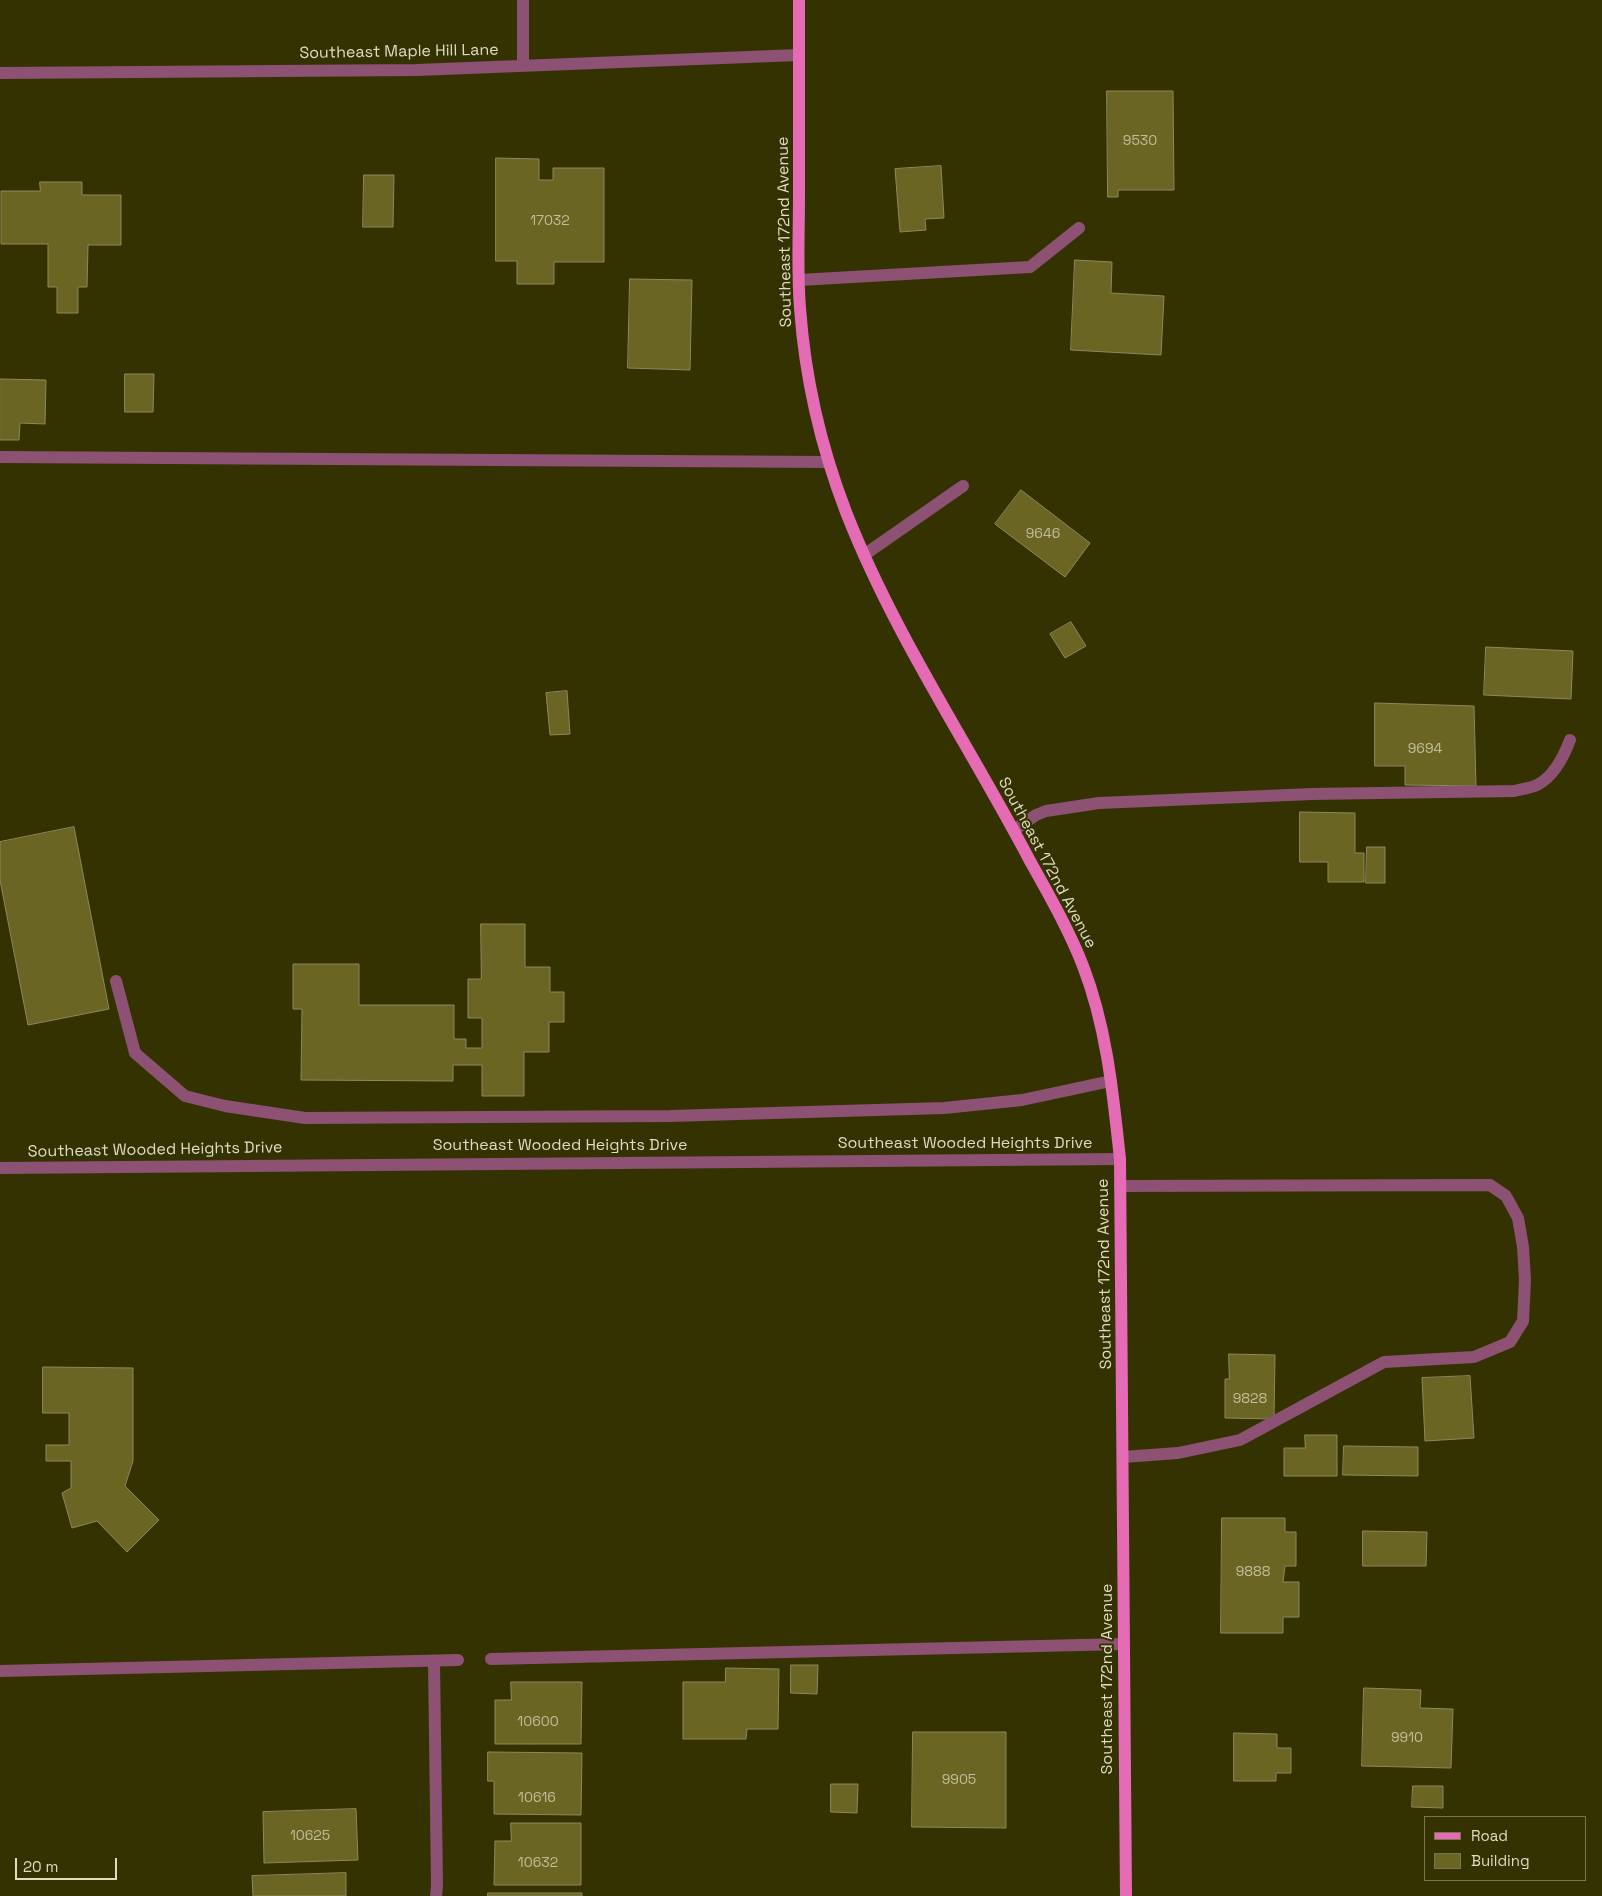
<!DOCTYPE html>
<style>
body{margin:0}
#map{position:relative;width:1602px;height:1896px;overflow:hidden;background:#353202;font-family:"Space Grotesk",sans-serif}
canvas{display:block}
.legend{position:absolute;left:1424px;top:1816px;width:162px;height:65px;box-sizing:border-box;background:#353202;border:1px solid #787650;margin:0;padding:6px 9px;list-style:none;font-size:15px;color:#dddcc4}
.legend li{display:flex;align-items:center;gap:10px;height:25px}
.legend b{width:25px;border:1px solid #787650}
.scale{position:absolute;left:15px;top:1858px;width:102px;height:22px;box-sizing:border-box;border:2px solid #dddcc4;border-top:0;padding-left:6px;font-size:15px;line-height:18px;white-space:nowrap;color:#dddcc4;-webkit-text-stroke:4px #353202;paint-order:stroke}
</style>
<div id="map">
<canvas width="1602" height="1896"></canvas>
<ul class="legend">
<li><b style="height:6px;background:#e56bb5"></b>Road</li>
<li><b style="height:14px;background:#6a6523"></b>Building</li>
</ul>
<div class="scale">20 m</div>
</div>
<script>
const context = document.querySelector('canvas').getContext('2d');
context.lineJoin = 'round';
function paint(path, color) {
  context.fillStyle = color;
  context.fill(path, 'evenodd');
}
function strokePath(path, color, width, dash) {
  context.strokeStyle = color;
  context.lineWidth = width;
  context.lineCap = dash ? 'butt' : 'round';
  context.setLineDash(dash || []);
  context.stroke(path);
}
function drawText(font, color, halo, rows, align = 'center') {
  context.font = font + ' "Space Grotesk",sans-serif';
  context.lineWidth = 4;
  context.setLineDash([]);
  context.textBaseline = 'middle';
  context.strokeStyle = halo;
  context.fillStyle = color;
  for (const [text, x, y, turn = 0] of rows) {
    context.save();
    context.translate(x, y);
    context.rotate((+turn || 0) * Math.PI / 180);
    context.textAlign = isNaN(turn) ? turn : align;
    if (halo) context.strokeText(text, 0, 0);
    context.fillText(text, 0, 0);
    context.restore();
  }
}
const building = new Path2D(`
 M 1107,91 L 1173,91 L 1174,190 L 1118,190 L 1118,197 L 1108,197 Z
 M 496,158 L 539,159 L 539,180 L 553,180 L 553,168 L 604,168 L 604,262 L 554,262 L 554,284 L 517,284 L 517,261 L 496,261 Z
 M 941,166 L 944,218 L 925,219 L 926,230 L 900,232 L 895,169 Z
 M 364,175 L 394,175 L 393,227 L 363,227 Z
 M 40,182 L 82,182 L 82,195 L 121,195 L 121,245 L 88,245 L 87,287 L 78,287 L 78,313 L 57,313 L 57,287 L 48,287 L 48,244 L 1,244 L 1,191 L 40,191 Z
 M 1075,260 L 1112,262 L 1111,293 L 1164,296 L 1161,355 L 1071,350 Z
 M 630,279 L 692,280 L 690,370 L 628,368 Z
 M 125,374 L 154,374 L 153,412 L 125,412 Z
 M 0,379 L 46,380 L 45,424 L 20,423 L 19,440 L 0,440 Z
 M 1021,490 L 1090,543 L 1065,577 L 995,524 Z
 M 1071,622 L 1086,646 L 1065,658 L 1050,634 Z
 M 1486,647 L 1573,651 L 1571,699 L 1484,695 Z
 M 567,691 L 570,734 L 550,735 L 546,693 Z
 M 1375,703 L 1474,706 L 1476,786 L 1405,785 L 1405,766 L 1375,766 Z
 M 1300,812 L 1355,813 L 1355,853 L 1364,853 L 1364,882 L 1328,882 L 1328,862 L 1300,862 Z
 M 74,827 L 109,1009 L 28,1025 L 0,880 L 0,842 Z
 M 1367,847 L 1385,847 L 1385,883 L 1366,883 Z
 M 481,924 L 525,924 L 525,967 L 550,967 L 550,992 L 564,992 L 564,1022 L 549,1022 L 549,1052 L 524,1052 L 524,1096 L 482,1096 L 482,1065 L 453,1065 L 453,1081 L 301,1080 L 302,1009 L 293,1009 L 293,964 L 359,964 L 359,1005 L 454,1005 L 454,1039 L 466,1039 L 466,1048 L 482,1048 L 482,1018 L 468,1018 L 468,979 L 481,979 Z
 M 1229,1354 L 1275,1355 L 1274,1419 L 1225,1418 L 1225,1379 L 1229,1379 Z
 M 43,1367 L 133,1368 L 133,1461 L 125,1486 L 159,1520 L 127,1552 L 97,1521 L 72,1528 L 62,1493 L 71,1488 L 71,1461 L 46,1461 L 46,1445 L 69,1445 L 69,1413 L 43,1413 Z
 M 1470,1376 L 1474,1438 L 1425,1441 L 1422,1378 Z
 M 1305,1435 L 1337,1435 L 1337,1476 L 1284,1476 L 1284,1448 L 1305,1448 Z
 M 1344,1446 L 1418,1447 L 1418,1476 L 1343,1475 Z
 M 1222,1518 L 1285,1518 L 1285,1532 L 1296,1532 L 1296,1566 L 1285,1566 L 1283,1582 L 1299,1582 L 1299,1617 L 1283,1617 L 1283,1633 L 1221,1633 Z
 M 1363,1531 L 1427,1532 L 1426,1566 L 1363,1566 Z
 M 791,1665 L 818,1665 L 817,1694 L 791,1693 Z
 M 726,1668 L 779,1669 L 778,1729 L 747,1729 L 746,1739 L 683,1739 L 683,1682 L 725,1682 Z
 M 511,1682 L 582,1682 L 581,1744 L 495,1744 L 495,1700 L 511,1700 Z
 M 1364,1688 L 1421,1690 L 1420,1708 L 1453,1709 L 1451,1768 L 1362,1766 Z
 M 913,1732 L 1006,1732 L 1006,1828 L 912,1827 Z
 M 1234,1733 L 1277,1734 L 1277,1748 L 1291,1748 L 1291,1773 L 1276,1773 L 1276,1781 L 1234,1781 Z
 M 488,1752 L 582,1753 L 581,1815 L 494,1814 L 494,1781 L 488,1781 Z
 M 831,1784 L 858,1784 L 857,1813 L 831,1812 Z
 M 1413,1786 L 1443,1786 L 1443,1808 L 1412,1807 Z
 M 356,1809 L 358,1860 L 264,1863 L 263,1812 Z
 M 511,1823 L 581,1823 L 581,1885 L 494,1885 L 495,1841 L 511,1841 Z
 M 346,1873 L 346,1896 L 253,1896 L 252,1876 Z
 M 488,1893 L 582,1893 L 582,1896 L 488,1896 Z`);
paint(building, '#6a6523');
strokePath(building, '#8c895b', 1);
strokePath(new Path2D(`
 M 523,0 L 523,66
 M 0,73 L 417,70 L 799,55
 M 799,280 L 1030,267 L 1079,228
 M 0,457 L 829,462
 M 864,555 L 963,486
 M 1014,830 L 1036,815 L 1046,811 L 1099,803 L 1312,794 L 1514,791 C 1521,789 1531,788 1537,785 C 1553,777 1564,756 1570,740
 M 116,981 L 135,1053 L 185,1096 L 225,1106 L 305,1118 L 670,1116 L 944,1108 L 1022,1100 L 1111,1081
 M 0,1168 L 1120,1159
 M 1120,1186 L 1490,1185 L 1506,1196 L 1518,1218 L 1523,1247 L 1525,1280 L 1523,1321 L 1510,1342 L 1474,1357 L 1384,1362 L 1240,1440 L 1178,1453 L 1123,1457
 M 491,1659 L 1124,1644
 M 434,1661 L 437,1886 L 436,1896
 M 0,1671 L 458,1660`), '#8c5173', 12);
strokePath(new Path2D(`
 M 799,0 C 799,66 799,132 799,197 C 799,234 797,272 800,308 C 805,378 821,447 846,512 C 894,635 969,745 1030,861 C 1049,895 1069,930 1083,966 C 1107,1028 1113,1094 1120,1159 L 1126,1896`), '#e56bb5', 12);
drawText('14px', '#c0be9c', null, [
 ["9530",1140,141],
 ["17032",550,221],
 ["9646",1043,534],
 ["9694",1425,749],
 ["9828",1250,1399],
 ["9888",1253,1572],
 ["10600",538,1722],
 ["9910",1407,1738],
 ["9905",959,1780],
 ["10616",537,1798],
 ["10625",310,1836],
 ["10632",538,1863]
]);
drawText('16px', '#dddcc4', '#353202', [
 ["Southeast Maple Hill Lane",399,52,-1],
 ["Southeast 172nd Avenue",785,232,-91],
 ["Southeast 172nd Avenue",1047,863,62],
 ["Southeast Wooded Heights Drive",965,1144],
 ["Southeast Wooded Heights Drive",560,1146],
 ["Southeast Wooded Heights Drive",155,1150,-1],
 ["Southeast 172nd Avenue",1105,1274,-91],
 ["Southeast 172nd Avenue",1108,1679,-90]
]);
</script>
